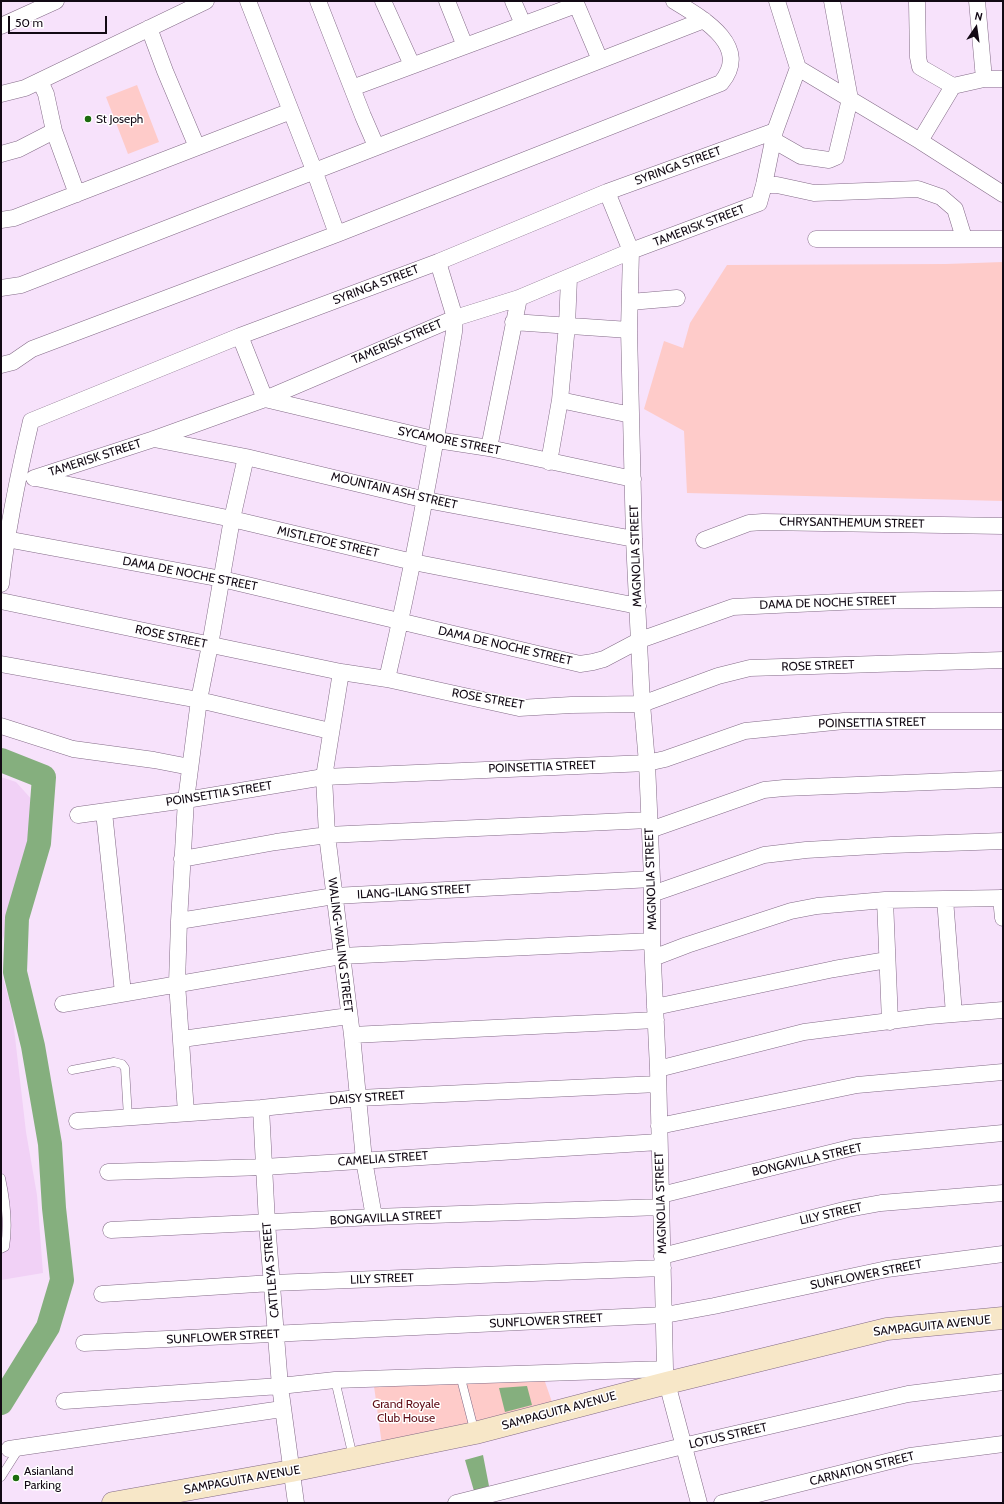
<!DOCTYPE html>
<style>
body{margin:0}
#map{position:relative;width:1004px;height:1504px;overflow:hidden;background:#f7e2fb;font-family:Cabin,sans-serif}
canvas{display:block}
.frame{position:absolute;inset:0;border:2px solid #120914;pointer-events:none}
.north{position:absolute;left:956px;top:8px;width:40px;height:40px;-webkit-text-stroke:3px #fff;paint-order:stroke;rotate:13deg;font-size:11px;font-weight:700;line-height:16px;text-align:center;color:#120914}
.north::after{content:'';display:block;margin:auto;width:14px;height:18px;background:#120914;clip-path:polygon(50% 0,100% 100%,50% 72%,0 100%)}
.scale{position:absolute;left:8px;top:16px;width:99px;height:18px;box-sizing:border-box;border:2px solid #120914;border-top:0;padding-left:5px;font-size:12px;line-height:14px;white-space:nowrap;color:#120914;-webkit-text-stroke:3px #fff;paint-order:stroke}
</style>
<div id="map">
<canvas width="1004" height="1504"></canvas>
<div class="frame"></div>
<div class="north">N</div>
<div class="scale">50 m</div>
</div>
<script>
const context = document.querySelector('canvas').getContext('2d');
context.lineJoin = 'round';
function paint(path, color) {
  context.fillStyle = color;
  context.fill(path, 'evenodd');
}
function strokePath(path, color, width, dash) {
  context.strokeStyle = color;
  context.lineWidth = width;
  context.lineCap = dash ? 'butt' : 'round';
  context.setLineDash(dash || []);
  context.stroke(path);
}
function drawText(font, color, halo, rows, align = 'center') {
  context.font = font + ' Cabin,sans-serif';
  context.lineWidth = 3;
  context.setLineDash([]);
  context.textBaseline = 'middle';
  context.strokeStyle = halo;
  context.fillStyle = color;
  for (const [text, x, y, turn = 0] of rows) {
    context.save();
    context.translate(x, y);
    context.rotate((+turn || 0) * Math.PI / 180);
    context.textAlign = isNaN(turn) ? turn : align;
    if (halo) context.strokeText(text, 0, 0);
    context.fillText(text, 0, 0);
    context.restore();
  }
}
paint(new Path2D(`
 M 1,777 L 16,782 L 34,802 L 39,831 L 33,856 L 1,944 Z
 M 1,971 L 12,1011 L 26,1132 L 37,1195 L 43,1273 L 1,1280 Z`), '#f1d1f6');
paint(new Path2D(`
 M 137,85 L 159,142 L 128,154 L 106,97 Z
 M 1003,262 L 1003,501 L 687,493 L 684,431 L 644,409 L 664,341 L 683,348 L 690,323 L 727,265 L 946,264 Z
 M 544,1379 L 552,1402 L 382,1445 L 374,1386 Z`), '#fecbc9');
paint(new Path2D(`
 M 527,1386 L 532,1405 L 505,1412 L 499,1388 Z
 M 483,1455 L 489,1486 L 474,1491 L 465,1460 Z`), '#85af7e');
strokePath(new Path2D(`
 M 1,760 L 44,777 L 39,843 L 17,918 L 15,972 L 33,1046 L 50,1144 L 54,1208 L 62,1280 L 48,1327 L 1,1403`), '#85af7e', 24);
const service = new Path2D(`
 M 72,1070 L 114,1062 L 122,1064 L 125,1068 L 128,1117
 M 1,1178 C 6,1201 9,1223 5,1247 L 1,1249
 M 460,1375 L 475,1433
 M 335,1380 L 353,1457
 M 1,1477 L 20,1447`);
const minor = new Path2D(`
 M 248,1 L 314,170 L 337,234
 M 318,1 L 363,116 L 376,146
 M 383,1 L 412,65
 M 447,1 L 465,46
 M 513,1 L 523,24
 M 575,1 L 600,60
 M 777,1 L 798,68
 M 977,1 L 984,79
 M 917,3 L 918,57 L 920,67 L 953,86 L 984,79 L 1003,79
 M 1,26 L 56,1
 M 149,28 L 165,71 L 197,147
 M 798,68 L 920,141 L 1003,194
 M 40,81 L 46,94 L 54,131 L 77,194
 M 352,88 L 576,5
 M 1,94 L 25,88 L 206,1
 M 773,140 L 801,156 L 829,160 L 836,157 L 850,99 L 832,1
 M 920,141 L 953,86
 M 1,154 L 19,149 L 54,131
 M 764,185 L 777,185 L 814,193 L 918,189 L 941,197 L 955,209 L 964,238
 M 607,192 L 631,251 L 629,330 L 634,539 L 642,704 L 647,763 L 652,879 L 652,941 L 658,1069 L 665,1369 L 667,1383 L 699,1503
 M 1,220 L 14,218 L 291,111
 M 816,239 L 1003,239
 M 1,288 L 21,285 L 704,20
 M 630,302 L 677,298
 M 513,322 L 629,330
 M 240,336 L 265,399 L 437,440 L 489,448 L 633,479
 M 1,365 L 13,362 L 32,349 L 337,234 L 721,83 C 752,46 702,18 674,1
 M 560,400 L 631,415
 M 154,439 L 246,457 L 426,500 L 634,539
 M 489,448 L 519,298
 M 549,462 L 560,400 L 567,325 L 569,278
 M 34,478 L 154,439 L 265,399 L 455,318 L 519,298 L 631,251 L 759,203 L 764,185 L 775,131 L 798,68
 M 36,478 L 232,519 L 413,562 L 638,606
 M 6,539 L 222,579 L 580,664 L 593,662 L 604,659 L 640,640 L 733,607 L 861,601 L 1003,599
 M 704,540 L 749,523 L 763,522 L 1003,526
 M 1,584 C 7,528 18,476 31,421 L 240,336 L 438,262 L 607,192 L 775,131
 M 1,601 L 341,672 L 387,679 L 519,708 L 571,705 L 642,704 L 718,676 L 750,668 L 1003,660
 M 1,664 L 199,700 L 330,731
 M 341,672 L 324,777 L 327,835 L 352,1035 L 364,1160 L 374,1217
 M 387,679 C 414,564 435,449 454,332 L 455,318 L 438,262
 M 1,726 L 73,749 L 154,760 L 190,767
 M 104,812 L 123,993
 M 78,815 L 186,800 L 324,777 L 647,763 L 665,759 L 745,731 L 844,721 L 1003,721
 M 650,830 L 764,790 L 784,788 L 1003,779
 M 182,859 L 276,842 L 327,835 L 649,820
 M 652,894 L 764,855 L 806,850 L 891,845 L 1003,841
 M 1001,898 L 1003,918
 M 945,899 L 954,1014
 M 885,900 L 890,1022
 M 179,921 L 334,896 L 652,879
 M 653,958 L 687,945 L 791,911 L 817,906 L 885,900 L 1003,898
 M 63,1004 L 341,956 L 652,941
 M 655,1007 L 834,969 L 887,960
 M 352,1035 L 656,1020
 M 182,1039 L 349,1016
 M 658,1069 L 804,1032 L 929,1016 L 1003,1010
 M 261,1108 L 267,1223 L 280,1386 L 296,1503
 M 186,1113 L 177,983 L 179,921 L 186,800 L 199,700 L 210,645 L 232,519 L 246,457
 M 77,1121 L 261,1108 L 358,1098 L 658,1084
 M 659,1126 L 857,1085 L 1003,1072
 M 108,1172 L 264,1167 L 659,1142
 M 661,1195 L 854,1147 L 1003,1133
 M 111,1230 L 374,1217 L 661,1207
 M 662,1256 L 848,1209 L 881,1203 L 1003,1193
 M 102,1294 L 272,1283 L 663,1268
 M 84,1343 L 665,1315 L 714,1306 L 887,1269 L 1003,1254
 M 64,1401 L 280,1386 L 335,1380 L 665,1369
 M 9,1449 L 282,1409
 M 456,1503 L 683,1446 L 908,1394 L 1003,1382
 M 722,1503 L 910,1456 L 1003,1444`);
const secondary = new Path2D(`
 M 113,1503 L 291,1471 L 475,1433 L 667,1383 L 887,1329 L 1003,1318`);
strokePath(service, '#836b87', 9);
strokePath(minor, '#836b87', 17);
strokePath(secondary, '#836b87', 23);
strokePath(service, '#fff', 8);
strokePath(minor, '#fff', 16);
strokePath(secondary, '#f7e7c8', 22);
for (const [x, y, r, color] of [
 [88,119,4,"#1c6b0e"],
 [16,1478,4,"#1c6b0e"]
]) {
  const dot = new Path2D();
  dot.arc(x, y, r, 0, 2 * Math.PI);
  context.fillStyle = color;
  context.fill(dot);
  strokePath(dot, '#fff', 1.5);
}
drawText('12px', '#120914', '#fff', [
 ["St Joseph",96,119],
 ["Asianland",24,1471],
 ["Parking",24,1485]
], 'left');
drawText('12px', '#120914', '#fff', [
 ["SYRINGA STREET",678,166,-20],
 ["TAMERISK STREET",699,226,-21],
 ["SYRINGA STREET",376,285,-21],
 ["TAMERISK STREET",397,342,-23],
 ["SYCAMORE STREET",449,441,11],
 ["TAMERISK STREET",95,458,-18],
 ["MOUNTAIN ASH STREET",394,491,13],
 ["CHRYSANTHEMUM STREET",852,523,1],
 ["MISTLETOE STREET",328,542,13],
 ["MAGNOLIA STREET",636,556,-92],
 ["DAMA DE NOCHE STREET",190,574,11],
 ["DAMA DE NOCHE STREET",828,603,-2],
 ["ROSE STREET",171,637,12],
 ["DAMA DE NOCHE STREET",505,646,13],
 ["ROSE STREET",818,666,-2],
 ["ROSE STREET",488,699,10],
 ["POINSETTIA STREET",872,723,-1],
 ["POINSETTIA STREET",542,767,-2],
 ["POINSETTIA STREET",219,794,-9],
 ["MAGNOLIA STREET",651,879,-92],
 ["ILANG-ILANG STREET",414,892,-3],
 ["WALING-WALING STREET",340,945,83],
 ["DAISY STREET",367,1098,-4],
 ["CAMELIA STREET",383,1159,-4],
 ["BONGAVILLA STREET",807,1160,-13],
 ["MAGNOLIA STREET",661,1203,-92],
 ["LILY STREET",831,1214,-13],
 ["BONGAVILLA STREET",386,1218,-3],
 ["CATTLEYA STREET",271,1270,-95],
 ["SUNFLOWER STREET",866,1275,-11],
 ["LILY STREET",382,1279,-2],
 ["SUNFLOWER STREET",546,1321,-3],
 ["SAMPAGUITA AVENUE",932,1326,-6],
 ["SUNFLOWER STREET",223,1337,-3],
 ["SAMPAGUITA AVENUE",559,1411,-15],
 ["LOTUS STREET",728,1436,-13],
 ["CARNATION STREET",862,1469,-14],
 ["SAMPAGUITA AVENUE",242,1480,-10]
]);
drawText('12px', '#5f0d17', '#fff', [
 ["Grand Royale",406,1404],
 ["Club House",406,1418]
]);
</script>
